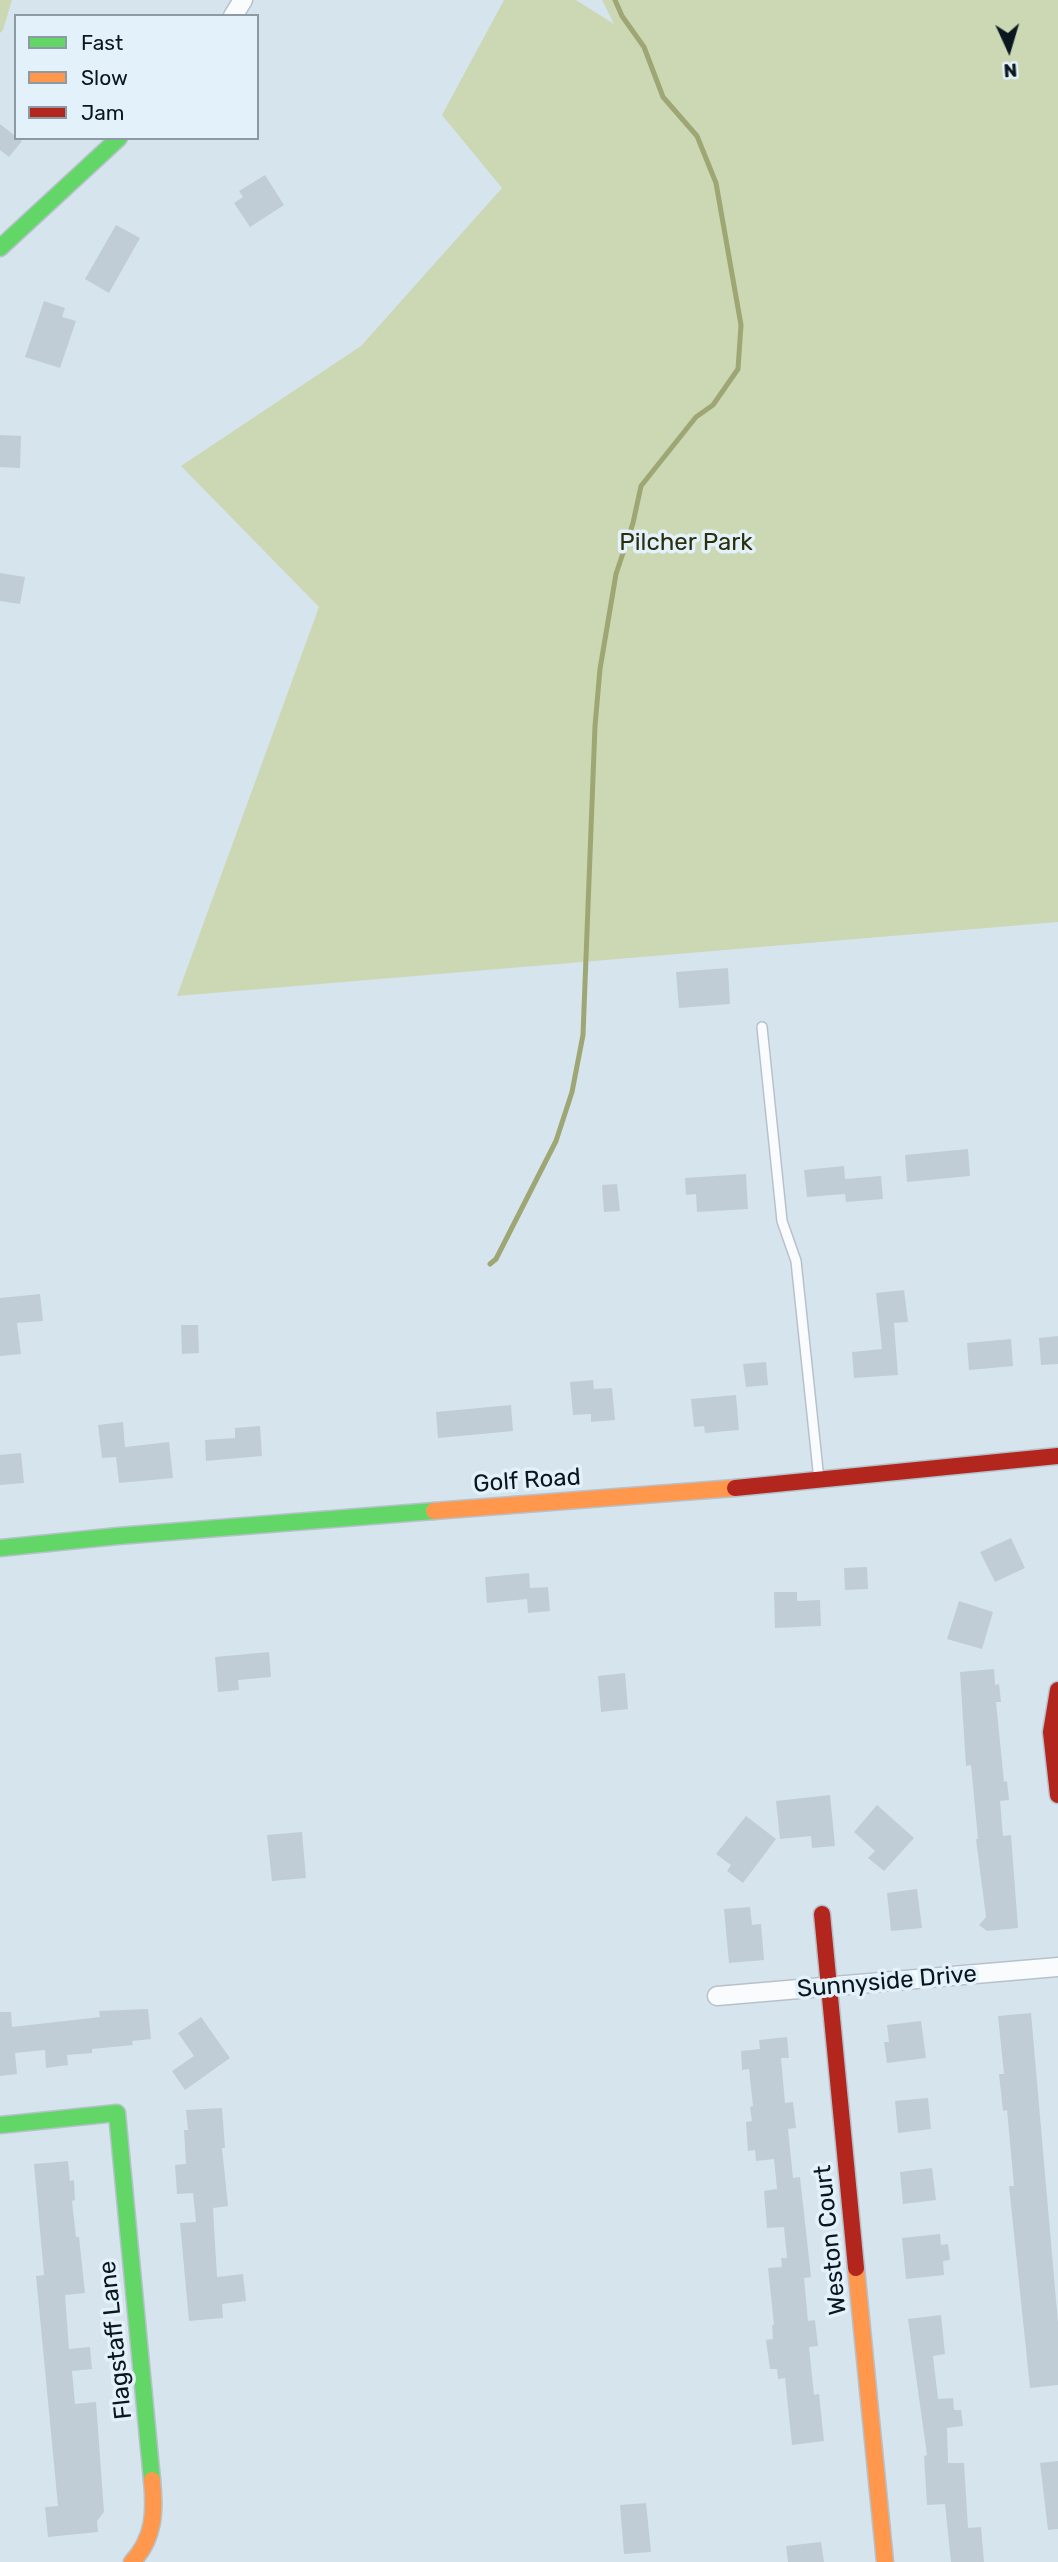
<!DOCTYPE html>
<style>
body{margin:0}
#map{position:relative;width:1058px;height:2562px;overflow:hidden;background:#d6e4ee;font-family:Rubik,sans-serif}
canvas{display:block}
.legend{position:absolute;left:14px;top:14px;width:245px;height:126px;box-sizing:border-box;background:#e3f1fb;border:2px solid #8c9aa3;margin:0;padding:9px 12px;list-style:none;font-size:21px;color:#0a171f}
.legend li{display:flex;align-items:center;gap:14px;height:35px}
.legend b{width:35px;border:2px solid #8c9aa3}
.north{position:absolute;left:974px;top:14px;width:70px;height:70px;-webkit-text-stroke:5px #e3f1fb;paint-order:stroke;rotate:176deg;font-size:19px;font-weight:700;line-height:28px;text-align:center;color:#0a171f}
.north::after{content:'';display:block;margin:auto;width:24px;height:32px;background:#0a171f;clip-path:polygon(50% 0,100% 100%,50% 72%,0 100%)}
</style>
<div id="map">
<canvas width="1058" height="2562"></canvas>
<ul class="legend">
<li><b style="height:9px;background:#63d668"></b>Fast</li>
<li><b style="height:9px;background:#ff974d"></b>Slow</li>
<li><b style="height:9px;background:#b3261e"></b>Jam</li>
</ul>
<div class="north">N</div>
</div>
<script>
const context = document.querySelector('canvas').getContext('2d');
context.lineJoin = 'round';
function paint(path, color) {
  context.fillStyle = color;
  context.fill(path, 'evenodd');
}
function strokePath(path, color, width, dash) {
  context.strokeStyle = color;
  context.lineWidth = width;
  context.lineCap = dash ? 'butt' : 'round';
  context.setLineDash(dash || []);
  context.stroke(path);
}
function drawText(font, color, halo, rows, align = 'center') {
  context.font = font + ' Rubik,sans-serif';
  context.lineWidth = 7;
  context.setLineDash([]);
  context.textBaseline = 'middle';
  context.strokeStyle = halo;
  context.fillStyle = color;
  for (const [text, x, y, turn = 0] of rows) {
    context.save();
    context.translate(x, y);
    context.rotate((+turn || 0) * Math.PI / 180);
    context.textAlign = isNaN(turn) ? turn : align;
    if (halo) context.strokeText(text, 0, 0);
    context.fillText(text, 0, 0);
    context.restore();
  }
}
paint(new Path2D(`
 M 0,0 L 12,0 L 3,30 L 0,33 Z
 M 504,0 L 576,0 L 614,24 L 602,0 L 1058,0 L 1058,922 L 177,996 L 319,607 L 181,466 L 361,346 L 502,188 L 442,115 Z`), '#ccd7b4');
strokePath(new Path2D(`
 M 490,1264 L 496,1259 L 556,1141 L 572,1092 L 583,1035 L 595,726 L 600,669 L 616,574 L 633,523 L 641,486 L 696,417 L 713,405 L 738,369 L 741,325 L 716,183 L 697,136 L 663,97 L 644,47 L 622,16 L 615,0`), '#9ea774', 5);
paint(new Path2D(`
 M 0,124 L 22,141 L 9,157 L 0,150 Z
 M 265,175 L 284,205 L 250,227 L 234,203 L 243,197 L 239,191 Z
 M 116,225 L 140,238 L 109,293 L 85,279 Z
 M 44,301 L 65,308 L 62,317 L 76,321 L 60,368 L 25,357 Z
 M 0,435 L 21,436 L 20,468 L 0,467 Z
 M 0,573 L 25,577 L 20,604 L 0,601 Z
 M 728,968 L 730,1004 L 679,1008 L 676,972 Z
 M 968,1149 L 970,1176 L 907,1182 L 905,1155 Z
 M 844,1166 L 845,1179 L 881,1176 L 883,1199 L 846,1202 L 845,1194 L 807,1197 L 804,1170 Z
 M 746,1174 L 748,1209 L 697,1212 L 696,1194 L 686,1195 L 685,1178 Z
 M 617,1184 L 620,1211 L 604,1212 L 602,1185 Z
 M 904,1290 L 908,1322 L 894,1323 L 898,1375 L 854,1378 L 852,1352 L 882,1349 L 876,1293 Z
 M 40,1294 L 43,1321 L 17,1323 L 21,1354 L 0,1356 L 0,1298 Z
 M 181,1325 L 198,1325 L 199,1353 L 182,1354 Z
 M 1058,1336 L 1058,1364 L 1041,1365 L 1039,1338 Z
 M 1011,1339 L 1013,1366 L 969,1370 L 967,1343 Z
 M 766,1362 L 768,1385 L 746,1387 L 743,1364 Z
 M 593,1380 L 594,1389 L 612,1388 L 615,1420 L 591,1422 L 591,1414 L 573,1415 L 570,1382 Z
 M 736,1395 L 739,1430 L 705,1433 L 704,1426 L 694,1427 L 691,1399 Z
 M 511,1405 L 513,1431 L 438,1438 L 436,1412 Z
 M 123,1422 L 125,1447 L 169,1442 L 173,1478 L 119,1483 L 116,1457 L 102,1458 L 98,1425 Z
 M 260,1426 L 262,1456 L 206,1461 L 205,1440 L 235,1438 L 235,1428 Z
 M 21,1453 L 24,1483 L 0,1485 L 0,1455 Z
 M 1011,1538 L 1025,1568 L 995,1582 L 980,1552 Z
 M 867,1567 L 868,1589 L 845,1590 L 844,1568 Z
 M 529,1573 L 530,1588 L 548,1587 L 550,1611 L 528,1613 L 527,1599 L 487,1603 L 485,1577 Z
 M 774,1592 L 797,1592 L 797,1601 L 820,1600 L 821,1626 L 775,1628 Z
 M 959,1601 L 993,1612 L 982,1649 L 947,1639 Z
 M 269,1652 L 271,1677 L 238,1680 L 239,1690 L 218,1692 L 215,1657 Z
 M 994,1669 L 995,1685 L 999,1684 L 1001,1702 L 996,1702 L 1004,1782 L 1007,1781 L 1009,1800 L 1000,1801 L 1003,1836 L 1011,1835 L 1018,1928 L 987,1931 L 979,1925 L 986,1917 L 976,1839 L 978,1839 L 971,1765 L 966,1766 L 960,1672 Z
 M 625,1673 L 628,1709 L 601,1712 L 598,1676 Z
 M 830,1795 L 835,1846 L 812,1848 L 811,1836 L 780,1839 L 776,1801 Z
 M 877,1805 L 914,1838 L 884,1871 L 868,1858 L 875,1851 L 854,1832 Z
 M 746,1816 L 776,1839 L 743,1883 L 727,1871 L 731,1865 L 716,1854 Z
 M 302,1832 L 306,1878 L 272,1881 L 267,1835 Z
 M 917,1889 L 922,1928 L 891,1931 L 887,1893 Z
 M 750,1907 L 752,1925 L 761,1924 L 764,1960 L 729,1963 L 724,1909 Z
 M 148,2009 L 151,2039 L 132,2041 L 133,2045 L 92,2049 L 92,2053 L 67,2055 L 68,2065 L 46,2068 L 45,2050 L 15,2053 L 17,2074 L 0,2076 L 0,2012 L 11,2012 L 12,2027 L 100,2017 L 99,2011 Z
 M 1031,2013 L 1058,2323 L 1058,2385 L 1030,2388 L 1009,2186 L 1014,2186 L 1007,2110 L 1003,2111 L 999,2074 L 1004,2074 L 998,2016 Z
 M 201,2017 L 230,2058 L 185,2090 L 172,2071 L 194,2056 L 178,2033 Z
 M 921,2021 L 926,2058 L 887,2063 L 884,2042 L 889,2042 L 887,2025 Z
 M 787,2037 L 789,2058 L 781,2058 L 785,2103 L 793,2102 L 796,2128 L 788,2129 L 793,2178 L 800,2177 L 811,2277 L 804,2278 L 808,2321 L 815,2320 L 818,2346 L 809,2347 L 814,2395 L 819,2394 L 824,2441 L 792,2445 L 785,2378 L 778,2379 L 777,2369 L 770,2369 L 766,2340 L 773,2339 L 772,2325 L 774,2325 L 768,2268 L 782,2267 L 781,2258 L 787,2258 L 784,2227 L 767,2228 L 764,2191 L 777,2189 L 774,2159 L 756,2161 L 755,2150 L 748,2151 L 746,2122 L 752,2121 L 750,2107 L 753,2106 L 749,2069 L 742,2070 L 741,2051 L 760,2049 L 759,2040 Z
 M 928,2098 L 931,2129 L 898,2133 L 895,2101 Z
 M 222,2108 L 225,2148 L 222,2148 L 228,2206 L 213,2208 L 217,2277 L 243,2274 L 246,2301 L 222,2304 L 223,2318 L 189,2321 L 180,2223 L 196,2222 L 193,2193 L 177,2194 L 175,2165 L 186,2164 L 184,2130 L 188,2130 L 186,2110 Z
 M 68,2161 L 70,2181 L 74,2180 L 75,2200 L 72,2201 L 76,2237 L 79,2237 L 85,2293 L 65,2295 L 69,2349 L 90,2347 L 92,2369 L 72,2371 L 75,2404 L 96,2402 L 104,2512 L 97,2521 L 98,2532 L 48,2537 L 45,2507 L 58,2506 L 36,2276 L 44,2275 L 34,2164 Z
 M 932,2168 L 936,2200 L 903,2204 L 900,2172 Z
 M 940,2234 L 941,2245 L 948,2244 L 950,2260 L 943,2261 L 944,2275 L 906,2279 L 902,2238 Z
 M 941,2315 L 945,2354 L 933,2356 L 938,2399 L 953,2398 L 954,2410 L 961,2410 L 963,2426 L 947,2428 L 948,2463 L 964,2463 L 968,2528 L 981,2527 L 984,2562 L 951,2562 L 945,2504 L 927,2505 L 924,2456 L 927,2455 L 908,2319 Z
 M 1058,2461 L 1058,2529 L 1048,2530 L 1040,2463 Z
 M 646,2503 L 651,2552 L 624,2554 L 620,2505 Z
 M 821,2542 L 824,2562 L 788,2562 L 786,2546 Z`), '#c1cdd6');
const lane = new Path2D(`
 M 762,1027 L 782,1221 L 796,1261 L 819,1480`);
const street = new Path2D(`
 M 233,16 L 243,0
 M 717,1996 L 1058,1967`);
const fast = new Path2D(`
 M 0,248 L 119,138
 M 0,1548 L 118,1536 L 434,1511
 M 0,2125 L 117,2113 L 152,2480`);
const slow = new Path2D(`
 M 434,1511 L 735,1488
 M 856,2268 L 885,2562
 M 132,2562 C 155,2538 155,2510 152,2480`);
const jam = new Path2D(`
 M 735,1488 L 1058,1456
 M 1058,1690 L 1051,1732 L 1058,1795
 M 822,1914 L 856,2268`);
strokePath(lane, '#b6c2cb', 12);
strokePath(street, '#b6c2cb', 21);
strokePath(fast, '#b6c2cb', 19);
strokePath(slow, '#b6c2cb', 19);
strokePath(jam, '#b6c2cb', 19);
strokePath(lane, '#f9fbfc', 9);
strokePath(street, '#f9fbfc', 18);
strokePath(fast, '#63d668', 16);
strokePath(slow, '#ff974d', 16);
strokePath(jam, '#b3261e', 16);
drawText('24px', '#2c2f0d', '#e3f1fb', [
 ["Pilcher Park",686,543]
]);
drawText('24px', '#0a171f', '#e3f1fb', [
 ["Golf Road",527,1481,-4],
 ["Sunnyside Drive",887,1982,-5],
 ["Weston Court",831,2240,-96],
 ["Flagstaff Lane",116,2340,-96]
]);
</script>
